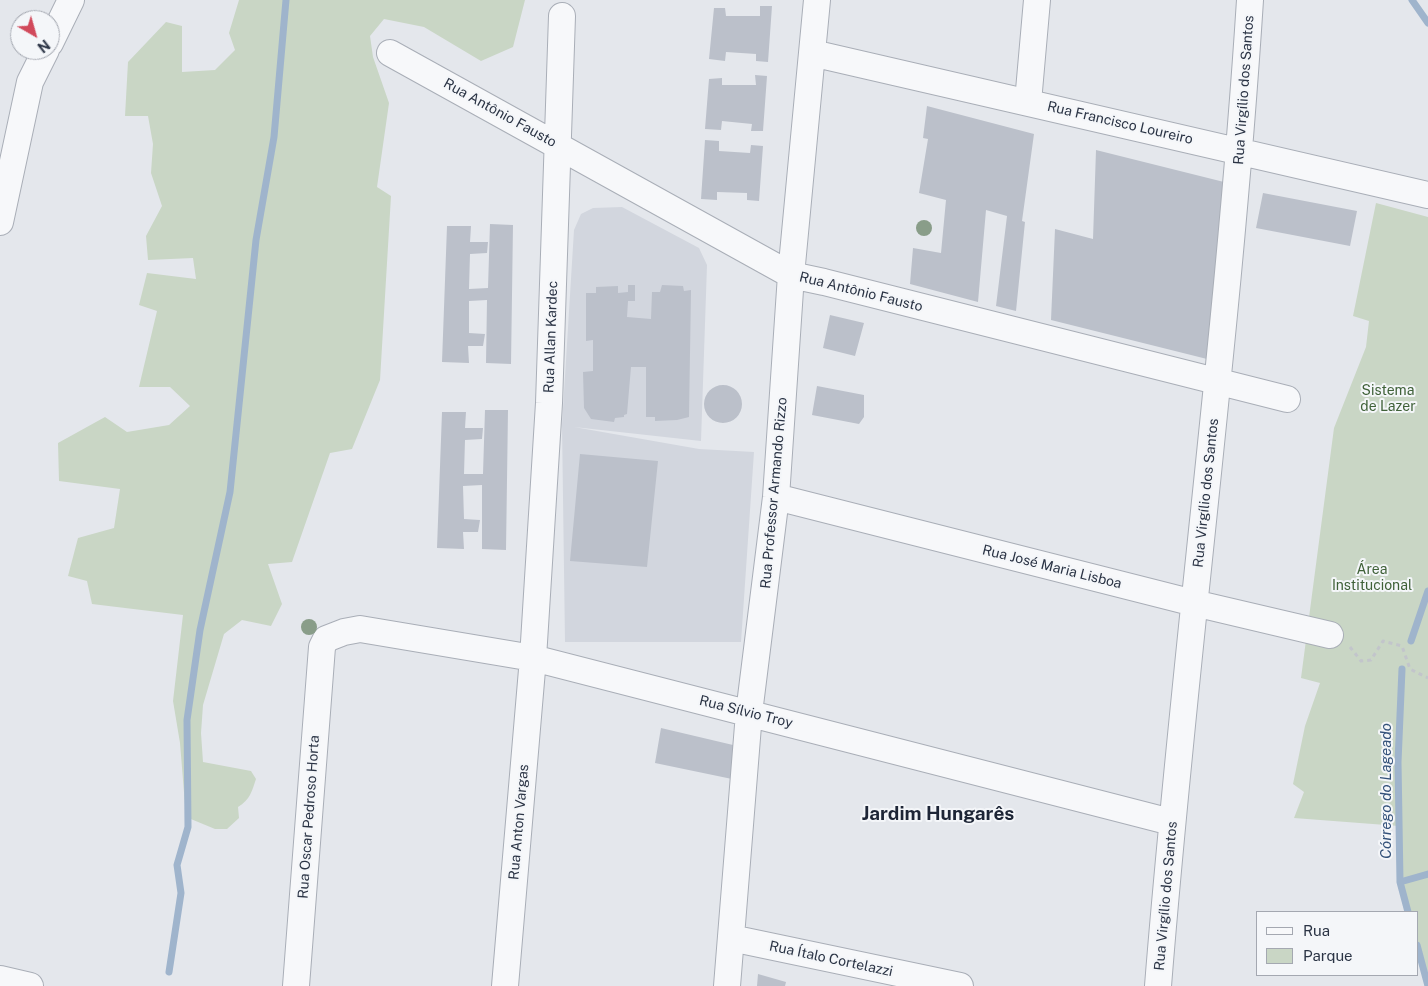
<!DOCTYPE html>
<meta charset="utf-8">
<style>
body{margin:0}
#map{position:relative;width:1428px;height:986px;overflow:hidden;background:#e4e7ec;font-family:"Public Sans",sans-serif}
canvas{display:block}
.legend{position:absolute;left:1256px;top:911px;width:162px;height:65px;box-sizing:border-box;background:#f4f6f9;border:1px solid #a4a8b1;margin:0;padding:6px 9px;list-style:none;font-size:15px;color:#2b3445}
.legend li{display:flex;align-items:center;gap:10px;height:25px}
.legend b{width:25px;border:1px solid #a4a8b1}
.north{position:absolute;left:10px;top:10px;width:50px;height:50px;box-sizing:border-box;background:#f4f6f9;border:1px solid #a4a8b1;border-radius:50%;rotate:142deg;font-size:14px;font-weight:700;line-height:20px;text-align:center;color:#2b3445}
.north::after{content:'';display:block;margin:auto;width:18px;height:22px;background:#d1495b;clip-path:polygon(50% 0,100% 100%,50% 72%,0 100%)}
</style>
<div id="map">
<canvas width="1428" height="986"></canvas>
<ul class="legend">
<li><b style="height:6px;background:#f7f8fa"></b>Rua</li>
<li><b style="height:14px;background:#c9d6c5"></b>Parque</li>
</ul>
<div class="north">N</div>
</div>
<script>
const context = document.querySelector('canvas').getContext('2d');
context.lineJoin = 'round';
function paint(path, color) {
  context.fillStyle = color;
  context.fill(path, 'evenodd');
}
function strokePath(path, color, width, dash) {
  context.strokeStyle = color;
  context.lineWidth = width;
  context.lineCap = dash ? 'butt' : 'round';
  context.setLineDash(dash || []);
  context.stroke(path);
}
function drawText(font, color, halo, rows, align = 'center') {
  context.font = font + ' "Public Sans",sans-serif';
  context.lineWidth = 4;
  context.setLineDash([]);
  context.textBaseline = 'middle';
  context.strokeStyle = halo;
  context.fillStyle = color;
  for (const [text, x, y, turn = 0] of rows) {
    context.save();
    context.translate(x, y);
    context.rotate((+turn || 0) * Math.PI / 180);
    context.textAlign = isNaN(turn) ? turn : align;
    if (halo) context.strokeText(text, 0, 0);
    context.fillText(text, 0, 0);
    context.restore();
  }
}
paint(new Path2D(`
 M 622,207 L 699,248 L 707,265 L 701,441 L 574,427 L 699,449 L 754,452 L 741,642 L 565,642 L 562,425 L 574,230 L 581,214 L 593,208 Z`), '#d2d6de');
paint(new Path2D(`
 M 239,0 L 525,0 L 513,47 L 481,61 L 424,27 L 384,19 L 370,36 L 373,57 L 389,103 L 377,187 L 391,196 L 380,380 L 352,449 L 330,453 L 292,562 L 268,564 L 282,604 L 271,626 L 242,620 L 224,634 L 203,705 L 201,733 L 203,762 L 251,771 L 256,779 C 252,791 250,800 238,807 L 239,818 L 227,829 L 215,829 L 186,817 L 180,743 L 173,701 L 183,615 L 92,604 L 87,581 L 68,576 L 78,538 L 114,528 L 120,489 L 59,481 L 58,443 L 105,417 L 127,432 L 169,425 L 190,406 L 170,387 L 139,387 L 157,311 L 139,305 L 147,273 L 196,279 L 193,258 L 148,260 L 146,236 L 162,206 L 151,173 L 153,144 L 148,116 L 125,116 L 128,62 L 166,22 L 182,26 L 182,72 L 215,70 L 235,50 L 229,33 Z
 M 1376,203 L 1428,217 L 1428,986 L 1417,945 L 1417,912 L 1408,912 L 1400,882 L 1399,826 L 1294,818 L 1304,792 L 1293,784 L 1305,726 L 1320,683 L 1301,678 L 1334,428 L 1366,347 L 1369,321 L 1353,316 ZM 1402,668 L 1400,805 L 1399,806 L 1398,762 Z`), '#c9d6c5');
strokePath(new Path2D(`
 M 1412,0 L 1428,23
 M 1411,641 L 1428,591
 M 1402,669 L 1398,762 L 1400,882 L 1408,912
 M 1400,882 L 1428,874
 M 1417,945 L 1428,986
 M 169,972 L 181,893 L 177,865 L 188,827 L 187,720 L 200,630 L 230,492 L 256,240 L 274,137 L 286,0`), '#9fb4cc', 7);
paint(new Path2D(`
 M 760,6 L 772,6 L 768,62 L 756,61 L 756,54 L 726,52 L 725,61 L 709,59 L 714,8 L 725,8 L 726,16 L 760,16 Z
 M 755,75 L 767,76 L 763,131 L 751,131 L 752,124 L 722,121 L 721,130 L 705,129 L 709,79 L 722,78 L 722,85 L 756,85 Z
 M 927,106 L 1034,134 L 1022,221 L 1025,222 L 1016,311 L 996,306 L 1007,216 L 986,210 L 978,302 L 910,284 L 913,248 L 941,253 L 946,200 L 919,193 L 928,139 L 923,138 Z
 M 705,140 L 719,141 L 719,151 L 750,153 L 751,145 L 763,146 L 759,201 L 747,200 L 747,193 L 717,192 L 717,200 L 701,199 Z
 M 1096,150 L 1224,182 L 1207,359 L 1051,320 L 1055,229 L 1093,239 Z
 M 1263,193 L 1357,211 L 1350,246 L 1256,228 Z
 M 490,224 L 513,225 L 511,364 L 486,363 L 487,300 L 469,301 L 469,333 L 485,334 L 483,346 L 468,346 L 469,363 L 442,362 L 447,226 L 471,226 L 470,242 L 488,242 L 487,253 L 470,254 L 469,289 L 488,288 Z
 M 628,285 L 635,285 L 635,301 L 628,301 L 627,317 L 651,319 L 652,292 L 660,292 L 662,285 L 683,286 L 684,291 L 691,290 L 689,417 L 677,420 L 655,421 L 655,417 L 646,417 L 646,367 L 631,367 L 627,414 L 624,415 L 624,417 L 615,418 L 614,422 L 591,419 L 584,408 L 583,372 L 593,371 L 593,340 L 586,341 L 586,293 L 596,293 L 596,287 L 618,286 L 618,293 L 628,292 Z
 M 830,315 L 864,323 L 855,356 L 823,348 Z
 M704 404a19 19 0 1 1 38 0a19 19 0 1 1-38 0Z
 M 817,386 L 864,395 L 864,417 L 859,424 L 812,415 Z
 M 485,410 L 508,410 L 506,550 L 482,549 L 482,485 L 463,486 L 464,519 L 480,520 L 478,532 L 463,532 L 464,549 L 437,548 L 442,412 L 466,412 L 465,428 L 483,428 L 482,439 L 465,440 L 464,474 L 483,474 Z
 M 580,454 L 658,461 L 647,567 L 570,561 Z
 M 661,728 L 733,745 L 732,779 L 655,763 Z
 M 758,974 L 786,982 L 785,986 L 757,986 Z`), '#bbc0ca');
const street = new Path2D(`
 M 50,43 L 71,0
 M 390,53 L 791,275 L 824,282 L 1287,399
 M 812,53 L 1428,195
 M 1028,102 L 1037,0
 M 0,222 L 30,82 L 46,50
 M 776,497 L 1194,603 L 1330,635
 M 731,938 L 960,986
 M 0,979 L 30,986
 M 296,986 L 322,647 L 326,639 L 344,632 L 360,629 L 533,658 L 1171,822
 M 505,986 L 533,658 L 549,403 L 562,16
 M 727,986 L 749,713 L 776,497 L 791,275 L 817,0
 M 1158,986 C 1184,657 1229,330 1250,0`);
strokePath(street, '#a9aeb7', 28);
strokePath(new Path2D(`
 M 1350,647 L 1361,661 L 1371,660 L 1383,641 L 1402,646 L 1410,669 L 1428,678`), '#c2c5cb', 3, [4, 4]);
strokePath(street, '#f7f8fa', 26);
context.fillStyle = '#899d89';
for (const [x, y] of [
 [924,228],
 [309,627]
]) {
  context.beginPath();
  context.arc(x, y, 8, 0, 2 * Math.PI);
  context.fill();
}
drawText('14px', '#2b3445', '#f4f6f9', [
 ["Rua Virgílio dos Santos",1244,90,-86],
 ["Rua Antônio Fausto",500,113,29],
 ["Rua Francisco Loureiro",1120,123,13],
 ["Rua Antônio Fausto",861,292,14],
 ["Rua Allan Kardec",551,337,-88],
 ["Rua Professor Armando Rizzo",774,493,-85],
 ["Rua Virgílio dos Santos",1206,493,-84],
 ["Rua José Maria Lisboa",1052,567,14],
 ["Rua Sílvio Troy",746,712,14],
 ["Rua Oscar Pedroso Horta",309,817,-86],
 ["Rua Anton Vargas",519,822,-85],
 ["Rua Virgílio dos Santos",1166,896,-85],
 ["Rua Ítalo Cortelazzi",831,959,12]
]);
drawText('14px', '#3f6138', '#f4f6f9', [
 ["Sistema",1388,391],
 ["de Lazer",1388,407],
 ["Área",1372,570],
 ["Institucional",1372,586]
]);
drawText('italic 15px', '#34527a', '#f4f6f9', [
 ["Córrego do Lageado",1386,791,-90]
]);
drawText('bold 19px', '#1d2536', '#f4f6f9', [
 ["Jardim Hungarês",938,814]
]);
</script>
